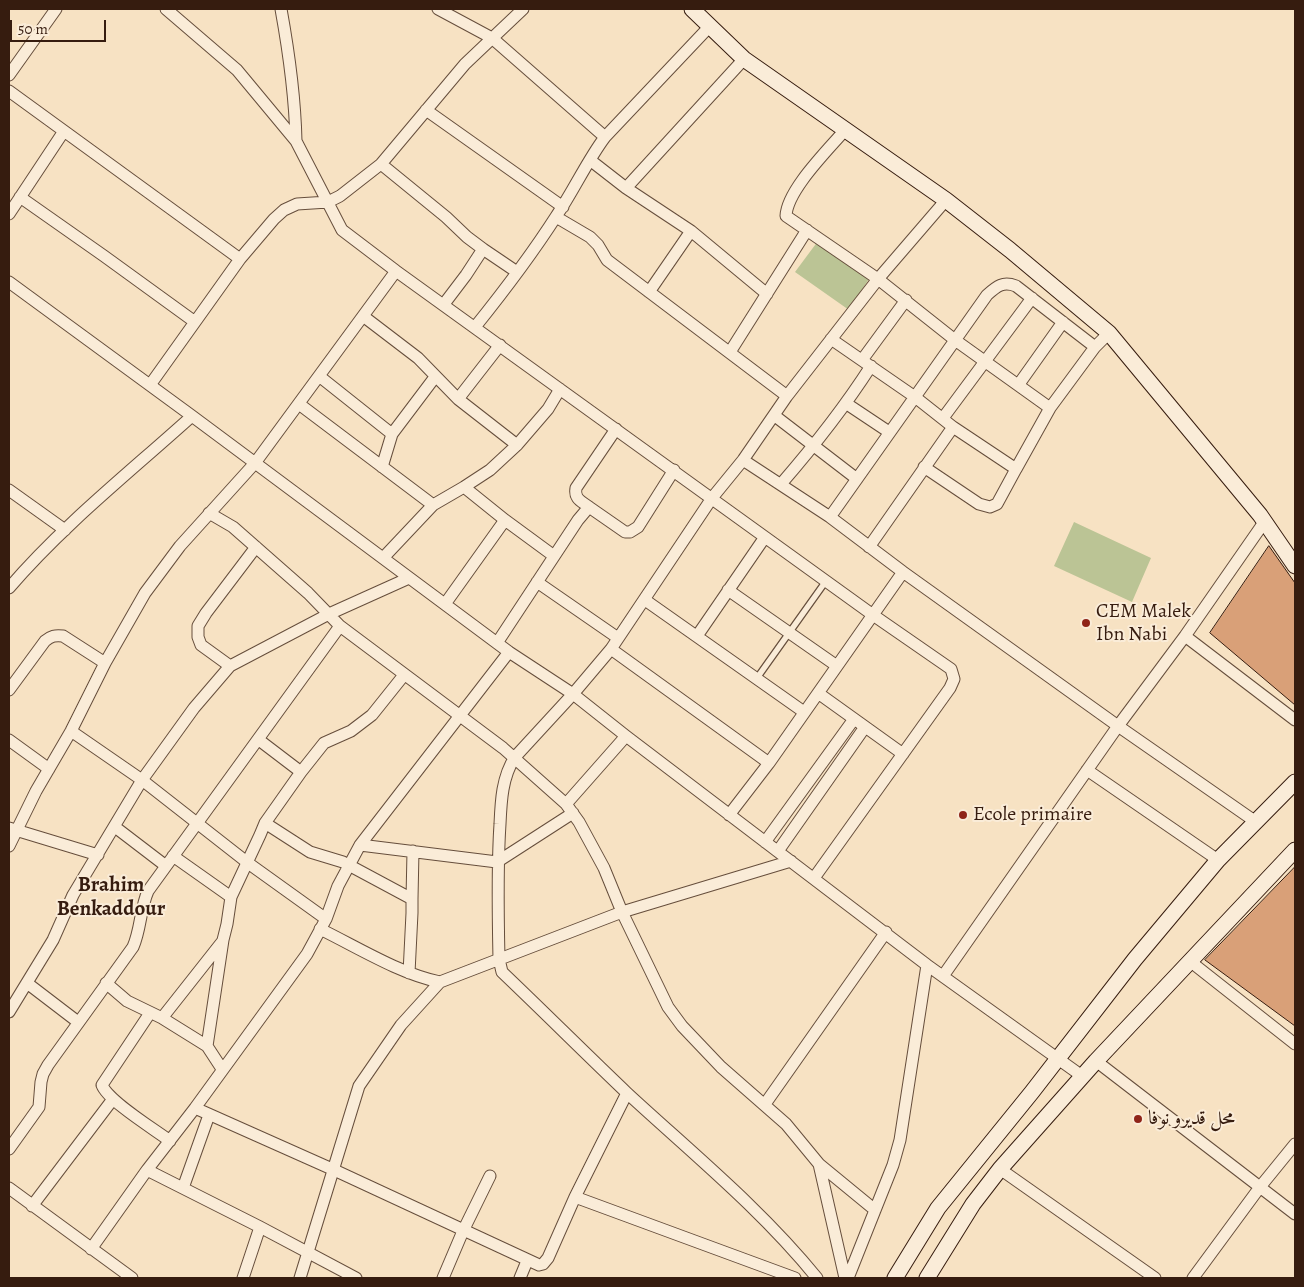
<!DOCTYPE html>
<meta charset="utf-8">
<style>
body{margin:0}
#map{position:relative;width:1304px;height:1287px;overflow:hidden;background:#f7e2c3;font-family:Alegreya,serif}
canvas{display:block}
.frame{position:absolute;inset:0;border:10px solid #361c0f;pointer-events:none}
.scale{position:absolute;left:10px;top:20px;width:96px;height:22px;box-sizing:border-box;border:2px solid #361c0f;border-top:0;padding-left:6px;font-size:15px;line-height:18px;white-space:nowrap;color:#361c0f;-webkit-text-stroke:4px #faecd8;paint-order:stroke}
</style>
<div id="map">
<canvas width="1304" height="1287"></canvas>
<div class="frame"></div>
<div class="scale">50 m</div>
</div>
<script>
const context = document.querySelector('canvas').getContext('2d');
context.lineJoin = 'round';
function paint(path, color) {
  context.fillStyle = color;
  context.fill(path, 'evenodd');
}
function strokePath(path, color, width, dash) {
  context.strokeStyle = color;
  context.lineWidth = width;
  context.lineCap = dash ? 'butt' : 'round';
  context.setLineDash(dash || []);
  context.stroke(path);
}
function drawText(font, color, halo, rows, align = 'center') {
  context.font = font + ' Alegreya,Amiri,serif';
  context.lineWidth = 4;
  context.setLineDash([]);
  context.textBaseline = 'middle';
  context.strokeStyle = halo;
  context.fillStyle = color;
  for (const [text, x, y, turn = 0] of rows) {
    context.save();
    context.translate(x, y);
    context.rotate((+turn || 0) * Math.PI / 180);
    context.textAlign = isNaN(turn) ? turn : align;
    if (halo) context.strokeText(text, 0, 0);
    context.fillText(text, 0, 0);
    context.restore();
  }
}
paint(new Path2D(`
 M 818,241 L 869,279 L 849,310 L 795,272 Z
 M 1074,522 L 1151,558 L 1132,602 L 1054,566 Z`), '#bbc495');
const building = new Path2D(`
 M 1269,546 L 1295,583 L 1295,705 L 1210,633 Z
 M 1295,867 L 1295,1026 L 1205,960 Z`);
paint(building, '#d9a078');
strokePath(building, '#361c0f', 1);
const lane = new Path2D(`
 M 757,678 L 826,581`);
const street = new Path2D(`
 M 166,9 L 237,70 L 296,141 L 342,230 L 396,271 L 873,615 L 951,669 L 954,679 L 950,688 L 814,878
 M 281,9 C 289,53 295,96 296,141
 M 438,9 L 492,38 L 605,137
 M 9,75 L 56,9
 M 9,91 L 240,259 L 150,385
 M 426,110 L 563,207
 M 845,130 C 828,150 787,190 786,216 L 878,279 L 955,340 L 1050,408
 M 590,160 L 626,188 L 691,231 L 767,294
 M 381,164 L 446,217 L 467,237 L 483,249 L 466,275 L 444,304
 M 626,188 L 744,59
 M 20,197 L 104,256 L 195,322
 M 9,214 L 64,131
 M 556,217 L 590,237 L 598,245 L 607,260 L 787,396
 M 483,249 L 517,272
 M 240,259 L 274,219 L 284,210 L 297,204 L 328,202 L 340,196 L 381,164 L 465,64 L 523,9
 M 9,282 L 192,416 L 509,652 L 573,694 L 626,736 L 927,965 L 1082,1076
 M 649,292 L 691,231
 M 363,316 L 418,358 L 458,399 L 517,445
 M 475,327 C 504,291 532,254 557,215 C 574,190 587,161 605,137 L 710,26
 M 831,339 L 915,397 L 953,427 L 1016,469 L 1050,408 L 1095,347 L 1109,333
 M 730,352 L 807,230
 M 862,360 L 906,300
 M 319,376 L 392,434 L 382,467
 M 1019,384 L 1063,322
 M 458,399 L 500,345
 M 299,404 L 433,505
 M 847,404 L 889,432
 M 775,416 L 857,479
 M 943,418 L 1032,298
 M 392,434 L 435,377
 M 743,460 L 830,517 L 903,572 L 1118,726 L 1256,822
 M 924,467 L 979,504 L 990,507 L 997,504 L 1016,469
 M 781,484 C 814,446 844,408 871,366
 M 464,487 L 505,520 L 554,556
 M 9,490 L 65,530
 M 589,507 C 581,501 574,499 576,488 L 616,429
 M 830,517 L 987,295 C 997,286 1003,281 1016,286 L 1095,347
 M 869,547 L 953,427
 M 383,558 L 433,505 L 464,487 L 490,470 L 517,445 L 548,409 L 560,389
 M 537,582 L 618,638
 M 9,588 C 63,525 130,472 192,416
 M 728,590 L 837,666
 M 645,600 L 804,712
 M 445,604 L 505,520
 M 340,626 L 503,748 L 566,804 L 579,822 L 604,868 L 622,912 L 668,1007 L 682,1026 L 721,1067 L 786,1124 L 819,1164 L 845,1278
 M 697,636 L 765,537
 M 1185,636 L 1295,720
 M 497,643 L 578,520 L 589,507 L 625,532 L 630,532 L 638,527 L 674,470
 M 611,649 L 769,763
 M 230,666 L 201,645 L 198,637 L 198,626 L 206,613 L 256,547
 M 9,690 L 45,641 C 51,636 55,635 63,636 L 105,663
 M 818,693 L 903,754
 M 71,731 L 142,780 L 194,708 L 230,666 L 329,614 L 409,578
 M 9,740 L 49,769
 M 1087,770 L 1218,860
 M 301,772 L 324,743 L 351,731 L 372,715 L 404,675
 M 566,804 L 626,736
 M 729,815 L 769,763 L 903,572
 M 265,823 L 310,852 L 343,862 L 412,899 L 412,913 L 409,973
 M 115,827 L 166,866
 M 9,828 L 98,855
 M 765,842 L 854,719
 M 360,845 L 497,862 L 573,813
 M 9,846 L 36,791 L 71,731 L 105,663 L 145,593 L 180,546 L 255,463 L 396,271
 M 778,851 L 865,727
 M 173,856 L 231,897
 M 412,899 L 413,851
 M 320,929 C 357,947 400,974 440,982
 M 1191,962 L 1295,1044
 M 943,976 L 1118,726 L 1185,636 L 1265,521
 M 27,983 L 78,1022
 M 106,983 L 127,1001 L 162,1018 L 207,1046
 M 9,1012 L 53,940 L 73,895 L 142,780 L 248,863 L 326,919
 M 150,1013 L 102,1085 C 108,1101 154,1129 170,1141
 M 162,1018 L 222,942
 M 1096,1061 L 1295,1214
 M 222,1069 L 207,1046 L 223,940 L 227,924 L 231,897 L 260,835 L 265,823 L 301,772 L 259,740
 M 765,1104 L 886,932
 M 195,1108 L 332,1169 L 539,1265 L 543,1264 L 548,1258 L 575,1197 L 627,1093
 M 9,1149 L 39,1107 L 41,1082 L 43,1074 L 48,1065 L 133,947 C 141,929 140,909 148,891 L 340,626 L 308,593 L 233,527 L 209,513
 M 819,1164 L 875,1210
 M 1000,1169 L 1155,1278
 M 147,1170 L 260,1227 L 356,1278
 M 9,1188 L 132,1278
 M 183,1188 L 209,1115
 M 575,1197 L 795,1278
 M 32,1206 L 113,1099
 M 91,1249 L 147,1170 L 195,1108 L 307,954 L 326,919 L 338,886 L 360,845 L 509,652
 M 243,1278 L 260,1227
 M 300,1278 L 359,1086 L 401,1025 L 440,982 L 622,912 L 791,861
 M 443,1278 L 463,1231 L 490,1176
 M 520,1278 L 527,1261
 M 817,1278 C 761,1209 692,1153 627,1093 C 585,1053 544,1012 502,972 L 499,959 C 498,914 497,869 500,824 C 501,801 502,777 515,757 L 573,694 L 611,649 L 712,498 L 743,460 L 787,396 L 878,279 L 946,200
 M 848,1278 L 893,1165 L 900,1140 L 927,965
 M 1193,1278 L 1260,1187 L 1295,1144`);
const secondary = new Path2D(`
 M 692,9 L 744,59 L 946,200 L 1010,250 L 1109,333 L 1260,515 L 1295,566
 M 895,1278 L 938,1208 L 1032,1092 L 1135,959 L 1218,860 L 1295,782
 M 927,1278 L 973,1204 L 1000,1169 L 1096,1061 L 1295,850`);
strokePath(lane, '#664e3c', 8);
strokePath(street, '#664e3c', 13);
strokePath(secondary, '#361c0f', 17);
strokePath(lane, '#faecd8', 5.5);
strokePath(street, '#faecd8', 11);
strokePath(secondary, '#faecd8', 15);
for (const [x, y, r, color] of [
 [1086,623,5,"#8f2418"],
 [963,815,5,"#8f2418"],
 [1138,1119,5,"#8f2418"]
]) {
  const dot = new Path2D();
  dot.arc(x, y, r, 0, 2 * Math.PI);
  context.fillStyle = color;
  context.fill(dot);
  strokePath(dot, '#faecd8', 2);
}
drawText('20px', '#361c0f', '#faecd8', [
 ["CEM Malek",1096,612],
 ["Ibn Nabi",1096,635],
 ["Ecole primaire",973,815],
 ["محل قديرو نوفا",1148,1119]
], 'left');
drawText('bold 21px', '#361c0f', '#faecd8', [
 ["Brahim",111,886],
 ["Benkaddour",111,910]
]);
</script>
